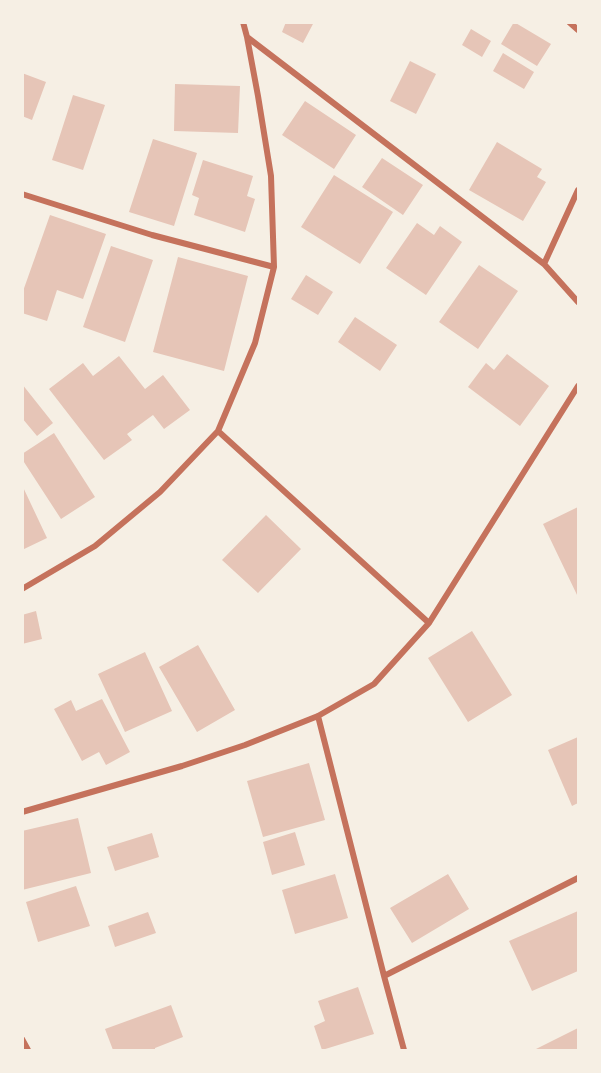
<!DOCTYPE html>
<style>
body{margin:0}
#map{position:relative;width:601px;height:1073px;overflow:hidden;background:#f6efe4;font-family:Poppins,sans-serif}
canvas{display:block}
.frame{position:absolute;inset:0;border:24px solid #f6efe4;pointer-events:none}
</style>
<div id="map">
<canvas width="601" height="1073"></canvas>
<div class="frame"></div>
</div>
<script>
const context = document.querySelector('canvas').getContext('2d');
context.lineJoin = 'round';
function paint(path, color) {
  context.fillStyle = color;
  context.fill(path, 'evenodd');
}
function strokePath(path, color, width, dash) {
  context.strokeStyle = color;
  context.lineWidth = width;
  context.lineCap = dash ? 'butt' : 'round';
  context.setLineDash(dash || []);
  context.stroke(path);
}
paint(new Path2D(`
 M 286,22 L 314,22 L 303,43 L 282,32 Z
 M 514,22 L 551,44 L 537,66 L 501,44 Z
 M 471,29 L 491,41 L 482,57 L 462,45 Z
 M 503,53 L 534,72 L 524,89 L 493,71 Z
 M 410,61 L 436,74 L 416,114 L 390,101 Z
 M 22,73 L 46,82 L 32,120 L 22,116 Z
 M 175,84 L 240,86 L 238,133 L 174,131 Z
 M 73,95 L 105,105 L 83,170 L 52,160 Z
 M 305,101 L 356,135 L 334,169 L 282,135 Z
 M 153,139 L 197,153 L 174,226 L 129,212 Z
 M 497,142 L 542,169 L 537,177 L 546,182 L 523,221 L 469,190 Z
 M 382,158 L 423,185 L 403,215 L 362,187 Z
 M 203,160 L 253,176 L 247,196 L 255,199 L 245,232 L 194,215 L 199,198 L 192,195 Z
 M 334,175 L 393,212 L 360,264 L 301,227 Z
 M 50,215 L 106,234 L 83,299 L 57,290 L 47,321 L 22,313 L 22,294 Z
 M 417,223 L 434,235 L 440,226 L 462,242 L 426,295 L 386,268 Z
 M 111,246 L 153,260 L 125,342 L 83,327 Z
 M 178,257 L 248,276 L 224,371 L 153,352 Z
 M 479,265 L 518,291 L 478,349 L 439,322 Z
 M 306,275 L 333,292 L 318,315 L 291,299 Z
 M 355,317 L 397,345 L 380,371 L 338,342 Z
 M 507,354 L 549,386 L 520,426 L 468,387 L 486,363 L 494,370 Z
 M 119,356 L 145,389 L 163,375 L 190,410 L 164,429 L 153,415 L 127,434 L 132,440 L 104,460 L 49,389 L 83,363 L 93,376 Z
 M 22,384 L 53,423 L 37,436 L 22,418 Z
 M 54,433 L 95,497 L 61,519 L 22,459 L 22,454 Z
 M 22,485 L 47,538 L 22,550 Z
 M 578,507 L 578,597 L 543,524 Z
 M 266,515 L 301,549 L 258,593 L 222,560 Z
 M 36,611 L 42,639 L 22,644 L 22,615 Z
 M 472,631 L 512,695 L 468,722 L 428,658 Z
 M 198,645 L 235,710 L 197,732 L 159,667 Z
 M 145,652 L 172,711 L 125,732 L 98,674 Z
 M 102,699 L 130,752 L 106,765 L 99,752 L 82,761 L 54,709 L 71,700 L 76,711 Z
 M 578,737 L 578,803 L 572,806 L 548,750 Z
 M 309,763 L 325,820 L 263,837 L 247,781 Z
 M 78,818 L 91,873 L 22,890 L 22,831 Z
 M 295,832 L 305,865 L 272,875 L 263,842 Z
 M 152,833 L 159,857 L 115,871 L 107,847 Z
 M 335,874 L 348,918 L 295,934 L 282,890 Z
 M 448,874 L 469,909 L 412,943 L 390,908 Z
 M 76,886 L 90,926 L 38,942 L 26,902 Z
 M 578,911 L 578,971 L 532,991 L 509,941 Z
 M 148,912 L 156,933 L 115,947 L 108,926 Z
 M 358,987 L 374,1034 L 322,1050 L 314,1026 L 325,1021 L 318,1001 Z
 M 171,1005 L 183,1037 L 155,1048 L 155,1050 L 113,1050 L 105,1029 Z
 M 578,1028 L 578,1050 L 534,1050 Z`), '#e6c5b7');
strokePath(new Path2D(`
 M 243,22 L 247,37 L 544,264 L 578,302
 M 569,22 L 578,30
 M 22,194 L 152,235 L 274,267
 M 544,264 L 578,190
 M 218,431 L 429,623
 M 22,589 L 95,546 L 160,492 L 218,431 L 255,343 L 274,267 L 271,176 L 258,96 L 247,37
 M 318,716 L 384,976 L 578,878
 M 22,812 L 182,766 L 245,745 L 318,716 L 374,684 L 429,623 L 578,386
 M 384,976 L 404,1050
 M 22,1039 L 28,1050`), '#c5725c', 6);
</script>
